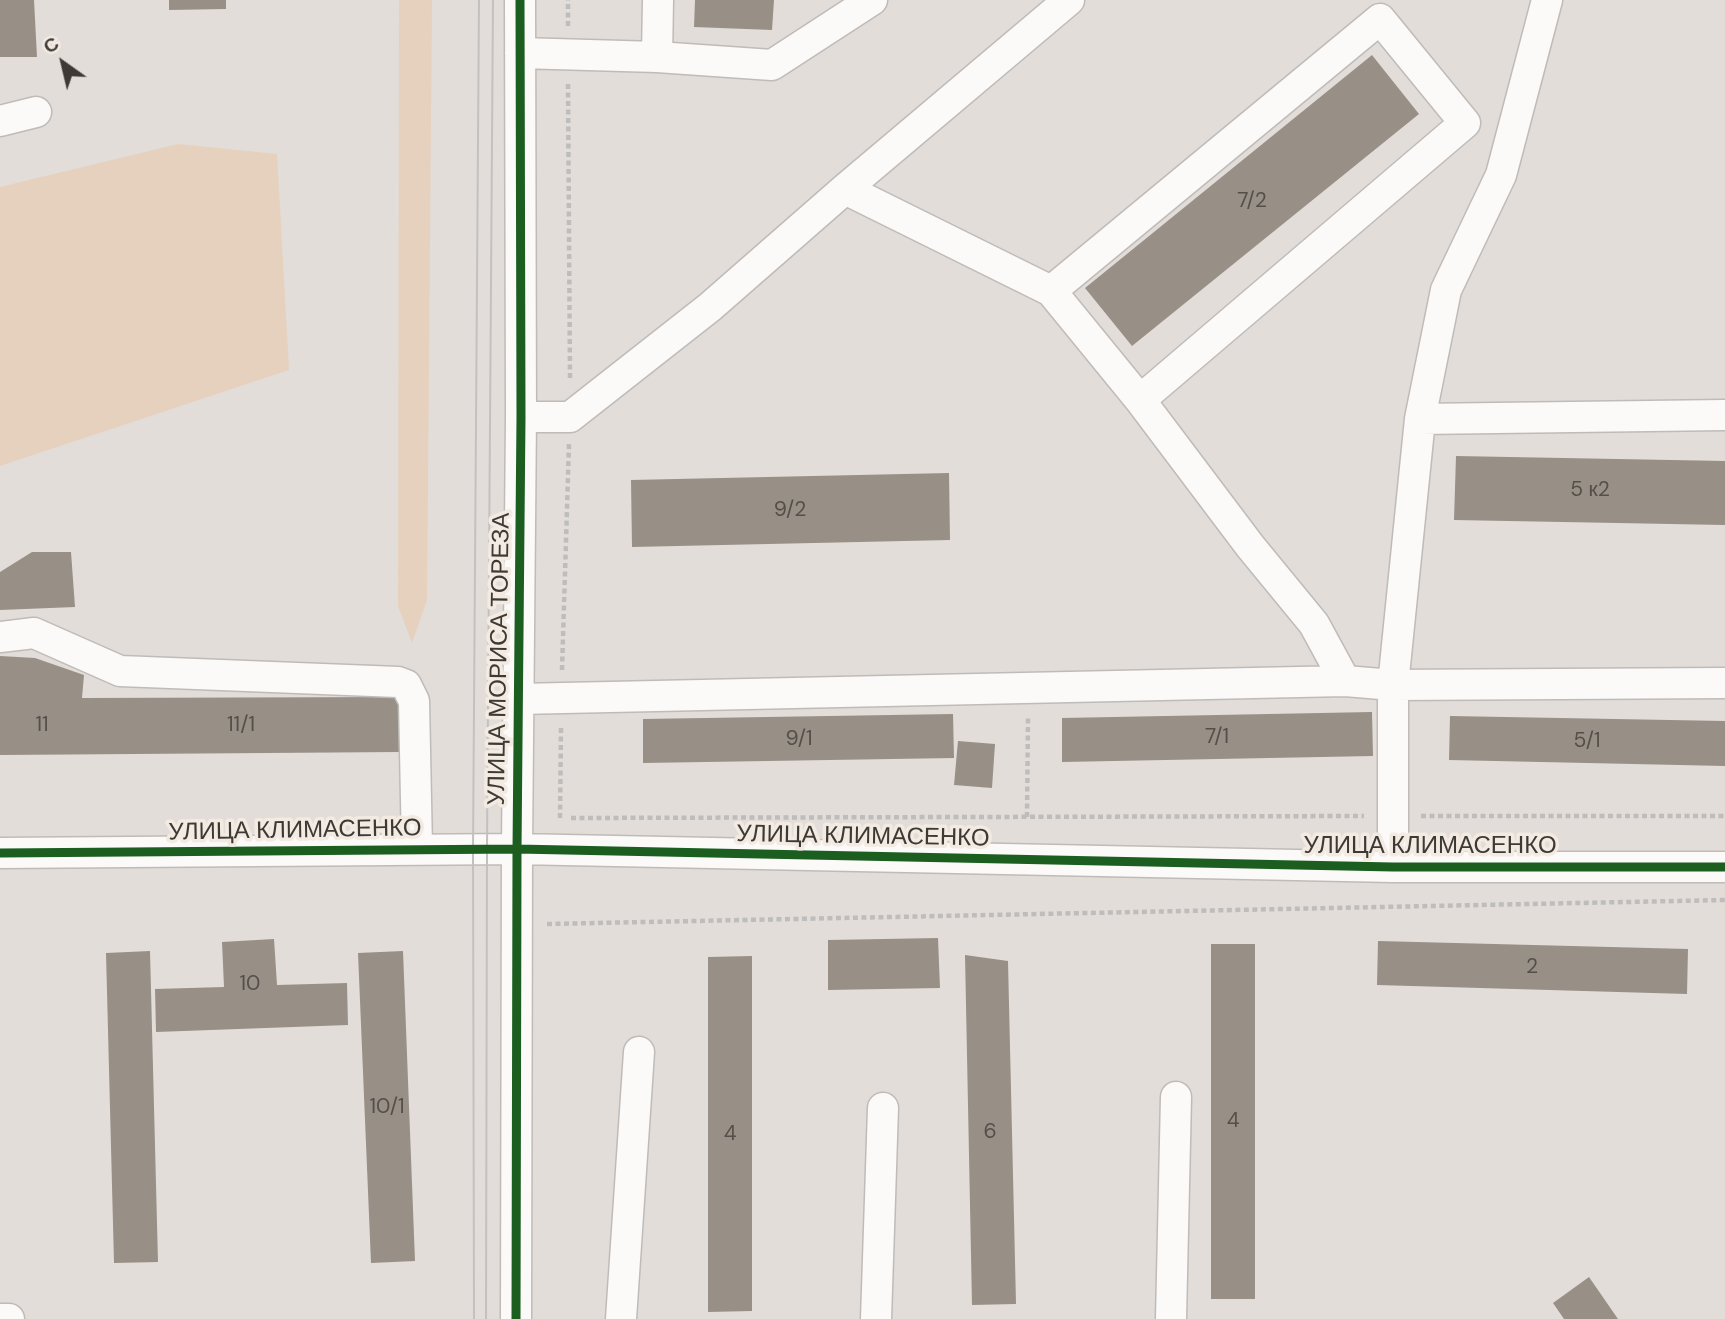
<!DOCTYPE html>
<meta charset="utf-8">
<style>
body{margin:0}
#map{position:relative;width:1725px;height:1319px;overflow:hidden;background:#e2ddd9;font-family:"DM Sans",sans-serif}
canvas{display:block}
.north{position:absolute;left:28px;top:28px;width:70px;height:70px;-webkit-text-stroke:5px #f3eae2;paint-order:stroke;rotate:326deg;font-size:19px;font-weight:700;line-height:28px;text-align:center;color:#3d3a36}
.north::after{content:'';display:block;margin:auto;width:24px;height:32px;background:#3d3a36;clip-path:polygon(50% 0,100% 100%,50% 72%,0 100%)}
</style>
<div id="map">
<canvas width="1725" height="1319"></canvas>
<div class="north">С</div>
</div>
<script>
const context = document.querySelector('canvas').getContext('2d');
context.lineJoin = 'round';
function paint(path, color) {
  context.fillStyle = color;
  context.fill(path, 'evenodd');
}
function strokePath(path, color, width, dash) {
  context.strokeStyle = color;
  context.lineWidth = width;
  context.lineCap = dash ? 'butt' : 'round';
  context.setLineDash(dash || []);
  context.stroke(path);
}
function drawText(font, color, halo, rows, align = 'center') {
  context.font = font + ' "DM Sans",sans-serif';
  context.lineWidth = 7;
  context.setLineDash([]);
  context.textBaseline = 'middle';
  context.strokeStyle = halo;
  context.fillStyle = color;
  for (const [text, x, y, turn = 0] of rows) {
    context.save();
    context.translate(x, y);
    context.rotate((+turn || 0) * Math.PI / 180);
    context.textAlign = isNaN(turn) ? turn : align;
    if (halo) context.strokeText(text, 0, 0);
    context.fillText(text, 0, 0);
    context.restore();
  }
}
paint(new Path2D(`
 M 399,0 L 432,0 L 427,600 L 412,643 L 398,606 Z
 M 178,144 L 277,154 L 289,370 L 0,466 L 0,187 Z`), '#e6d1be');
paint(new Path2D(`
 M 0,0 L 34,0 L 37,57 L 0,57 Z
 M 169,0 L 226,0 L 226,9 L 169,10 Z
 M 695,0 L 774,0 L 772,30 L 694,27 Z
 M 1372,55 L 1419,114 L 1132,346 L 1085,288 Z
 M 1456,456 L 1725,461 L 1725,525 L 1454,520 Z
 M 949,473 L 950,540 L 632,547 L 631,480 Z
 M 32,552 L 71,552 L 75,607 L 0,610 L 0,572 Z
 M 0,656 L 35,658 L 84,675 L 82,698 L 398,697 L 400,752 L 0,755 Z
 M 1372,712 L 1373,756 L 1062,762 L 1062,718 Z
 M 953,714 L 954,758 L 643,763 L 643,719 Z
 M 1450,716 L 1725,721 L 1725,766 L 1449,760 Z
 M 958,741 L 995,744 L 992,788 L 954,785 Z
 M 938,938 L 940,988 L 828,990 L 828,940 Z
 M 274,939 L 277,985 L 347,983 L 348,1025 L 156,1032 L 155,989 L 224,987 L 222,942 Z
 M 1378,941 L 1688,949 L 1687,994 L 1377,985 Z
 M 1211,944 L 1255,944 L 1255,1299 L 1211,1299 Z
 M 150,951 L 158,1262 L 114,1263 L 106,953 Z
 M 403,951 L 415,1261 L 371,1263 L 358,953 Z
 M 965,955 L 1008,961 L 1016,1304 L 972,1305 Z
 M 752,956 L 752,1311 L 708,1312 L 708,957 Z
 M 1589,1277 L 1618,1319 L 1564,1319 L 1553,1303 Z`), '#988f87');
const minor = new Path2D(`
 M 520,53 L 657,57 L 658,0
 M 657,57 L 772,65 L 872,0
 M 0,121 L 36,112
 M 845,189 L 1051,291 L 1380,19 L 1465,123 L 1140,400 L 1250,546 L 1314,624 L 1345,681
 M 1051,291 L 1140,400
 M 521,417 L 570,417 L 710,307 L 845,189 L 1069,0
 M 1420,419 L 1725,415
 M 0,637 L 34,633 L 120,671 L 398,682 L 406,685 L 414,701 L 417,849
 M 518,699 L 1345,681 L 1393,685 L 1725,683
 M 0,853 L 517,849 L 1393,867 L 1725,867
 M 1393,867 L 1393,685 L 1420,419 L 1446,290 L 1501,175 L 1547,0
 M 1,1319 L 9,1319
 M 516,1319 L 517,849 L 521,417 L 520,0
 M 621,1319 L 639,1052
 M 876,1319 L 883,1108
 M 1171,1319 L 1176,1097`);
strokePath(minor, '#bfbbb8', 33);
strokePath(new Path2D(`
 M 568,26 L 568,0
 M 568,84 L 570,379
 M 562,670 L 569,444
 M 1421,816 L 1725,816
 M 1027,817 L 1028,716
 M 560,818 L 561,728
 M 571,818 L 1364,816
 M 547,924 L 1725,900`), '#bfbdbb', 4.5, [5, 3.5]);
strokePath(minor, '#fbfaf9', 30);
strokePath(new Path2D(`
 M 474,1319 L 473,849 L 479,0
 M 486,1319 L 487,849 L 493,0`), '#c3c1c0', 2);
strokePath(new Path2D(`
 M 0,853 L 517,849 L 1393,867 L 1725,867
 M 516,1319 L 517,849 L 521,417 L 520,0`), '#1b5e20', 9);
drawText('21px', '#544f4a', null, [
 ["7/2",1252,201],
 ["5 к2",1590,490],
 ["9/2",790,510],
 ["11",42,725],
 ["11/1",241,725],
 ["7/1",1217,737],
 ["9/1",799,739],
 ["5/1",1587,741],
 ["2",1532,967],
 ["10",250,984],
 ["10/1",387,1107],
 ["4",1233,1121],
 ["6",990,1132],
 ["4",730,1134]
]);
drawText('24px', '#3d3a36', '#f3eae2', [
 ["УЛИЦА МОРИСА ТОРЕЗА",500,659,-89],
 ["УЛИЦА КЛИМАСЕНКО",295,831,-1],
 ["УЛИЦА КЛИМАСЕНКО",863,837,1],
 ["УЛИЦА КЛИМАСЕНКО",1430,847]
]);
</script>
